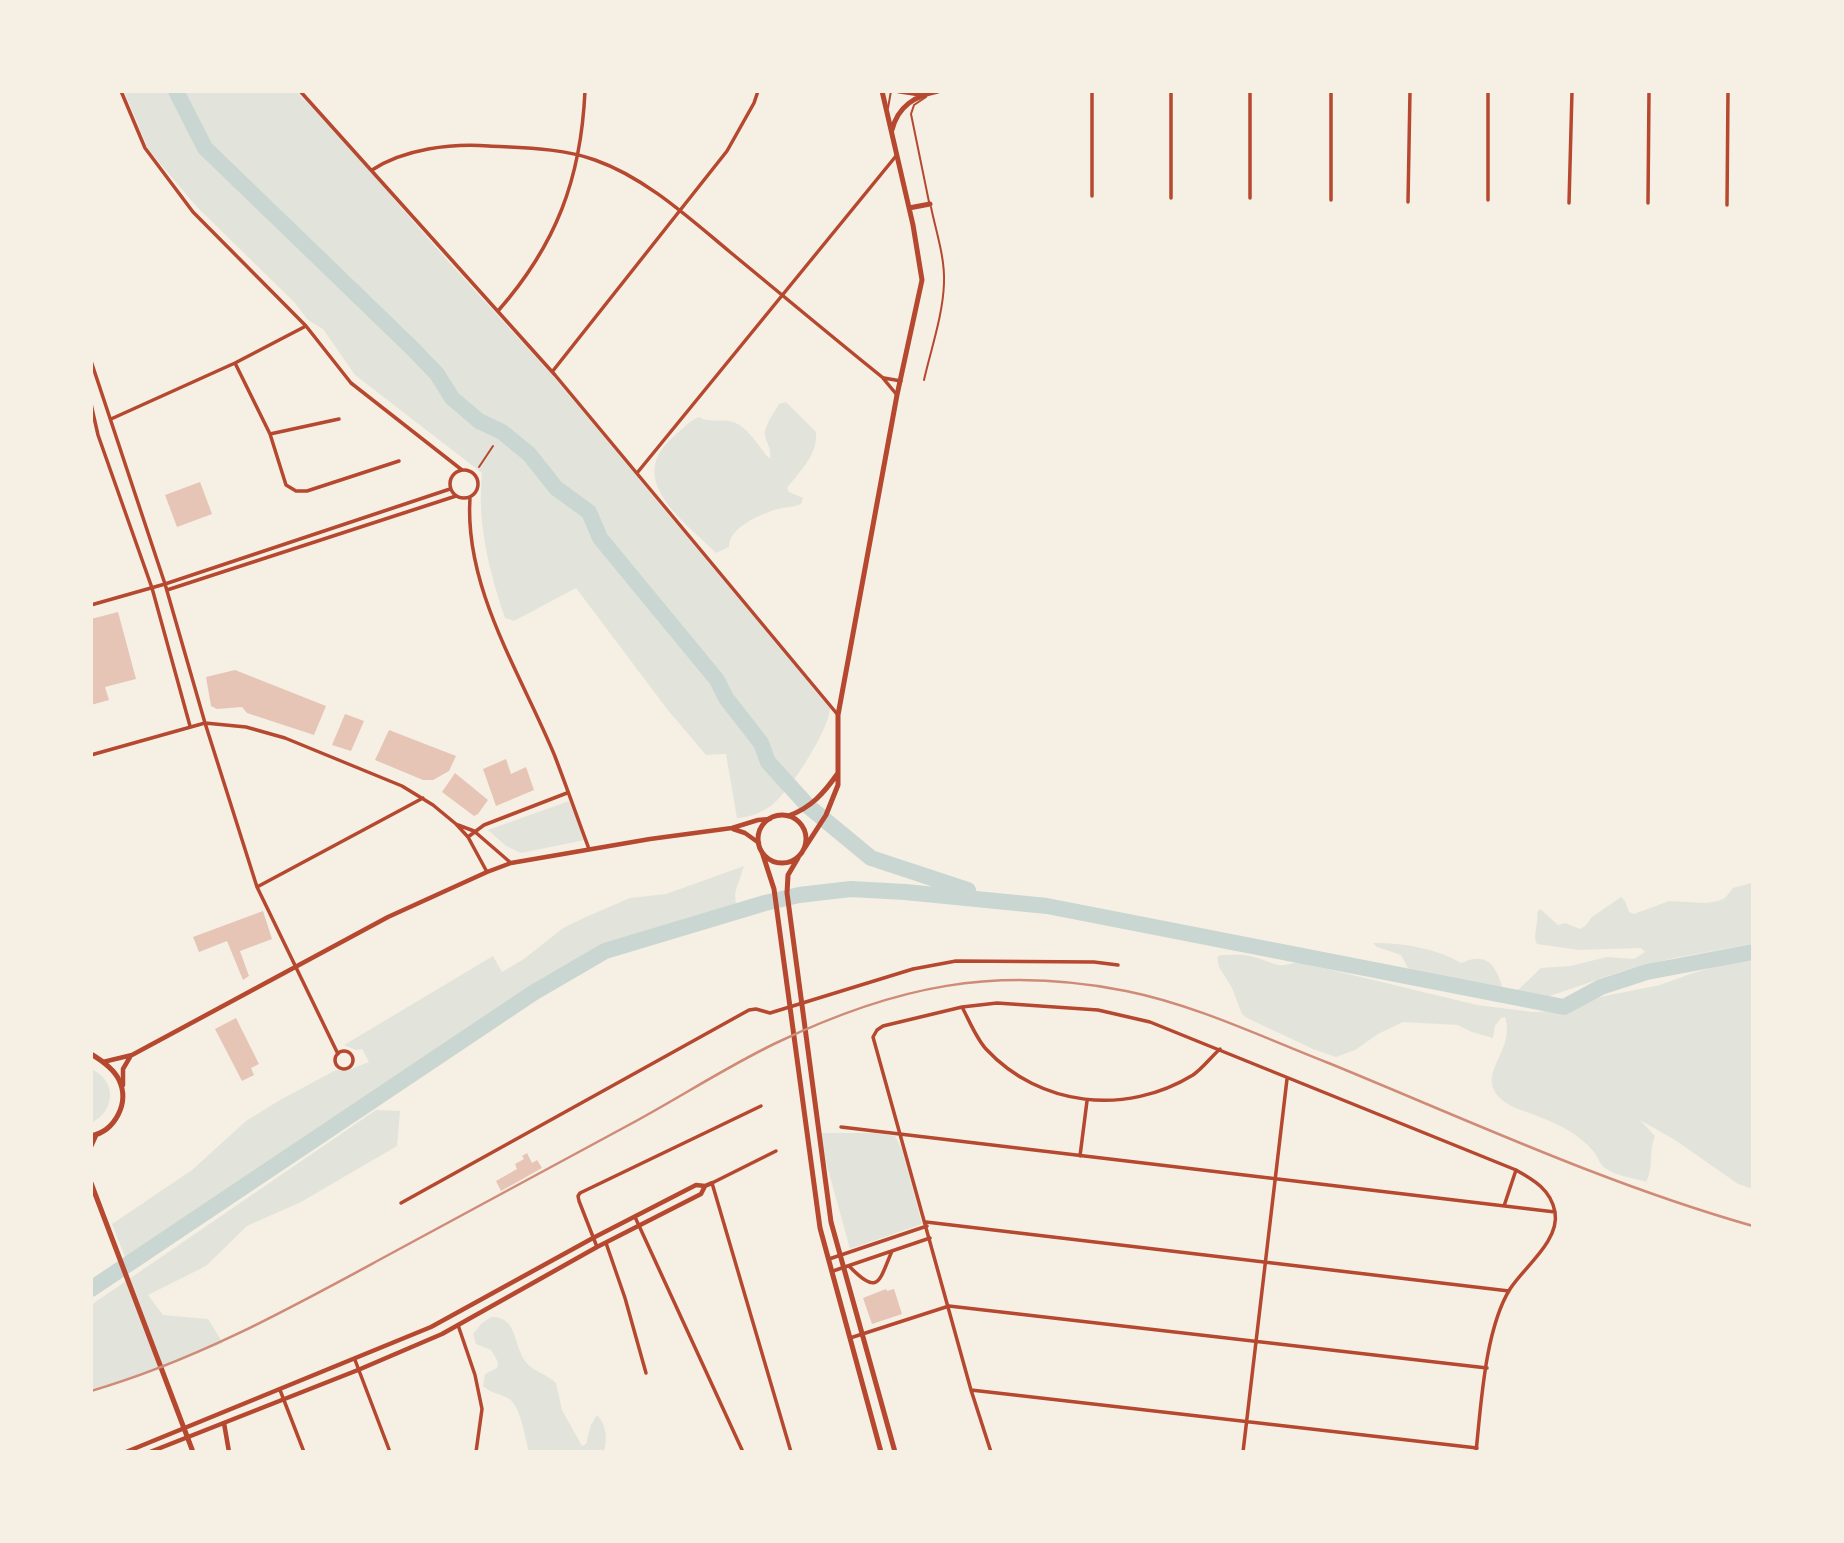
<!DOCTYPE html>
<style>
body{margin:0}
#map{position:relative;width:1844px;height:1543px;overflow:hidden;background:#f6efe4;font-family:"Exo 2",sans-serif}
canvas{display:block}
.frame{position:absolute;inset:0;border:93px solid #f6efe4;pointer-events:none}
</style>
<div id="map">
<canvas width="1844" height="1543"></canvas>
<div class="frame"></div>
</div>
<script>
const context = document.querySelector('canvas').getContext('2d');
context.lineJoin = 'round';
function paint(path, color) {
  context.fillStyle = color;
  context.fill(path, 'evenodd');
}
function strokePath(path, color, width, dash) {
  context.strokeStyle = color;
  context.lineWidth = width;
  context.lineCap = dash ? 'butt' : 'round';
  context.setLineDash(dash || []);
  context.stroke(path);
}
paint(new Path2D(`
 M 124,91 L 296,91 L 372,170 L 393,198 L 447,260 L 554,377 L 830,708 C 829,730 790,791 772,805 C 761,813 751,817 737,818 L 726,754 L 706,755 L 667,709 L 576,588 L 514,621 L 505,618 C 489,570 477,524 482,473 L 355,375 L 323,329 L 308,320 L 295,303 L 196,206 L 148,149 Z
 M 786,402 L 816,432 C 818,455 800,471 787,488 L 789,492 L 803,498 L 801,504 C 792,508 783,507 774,510 C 757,516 729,528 729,547 L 716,553 C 689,525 625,482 670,440 C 679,432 688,422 699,417 C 711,424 721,418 733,422 C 750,428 758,447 770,459 C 771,447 768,447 765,436 C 763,427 775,412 779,404 Z
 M 569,801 L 585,840 L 521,853 L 506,846 L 488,830 Z
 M 744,866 L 735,893 L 736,906 L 600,949 L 577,960 L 397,1078 L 127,1262 L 112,1224 L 192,1170 L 246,1121 L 280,1100 L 336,1070 L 346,1071 L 369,1062 L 362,1049 L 356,1050 L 344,1045 L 493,956 L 502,972 L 524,959 L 563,928 L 586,917 L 630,898 L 666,894 Z
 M 1751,883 L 1753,883 L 1753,944 L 1674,958 L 1620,972 L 1550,996 L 1537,996 L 1495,992 L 1442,978 L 1428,977 L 1408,968 L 1401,955 L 1377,947 L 1373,943 C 1402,943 1436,948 1461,963 C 1487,951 1496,965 1503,989 L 1510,992 L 1519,989 L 1541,968 L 1570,966 L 1607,957 L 1634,959 L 1645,952 L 1641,948 L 1579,950 L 1537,944 C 1532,935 1539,923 1537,913 L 1540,909 L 1558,925 L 1565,923 L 1580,929 L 1585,926 L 1592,917 L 1621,897 L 1625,901 L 1629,912 L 1634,914 L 1669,901 L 1706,903 L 1718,901 L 1725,898 L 1733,888 Z
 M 1221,955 C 1230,955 1241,954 1250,956 C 1279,963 1274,971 1305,959 L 1315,966 L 1477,1005 L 1533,1012 L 1561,1011 L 1600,997 L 1660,985 L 1693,973 L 1732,962 L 1753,959 L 1753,1189 L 1738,1184 L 1675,1140 L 1640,1120 L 1655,1136 C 1648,1153 1654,1169 1646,1182 C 1634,1178 1616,1176 1605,1168 C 1599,1164 1598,1156 1593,1151 C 1574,1128 1545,1119 1518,1109 C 1507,1105 1494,1096 1492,1084 C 1489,1064 1514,1045 1505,1017 L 1501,1018 L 1495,1026 L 1493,1038 L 1472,1032 L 1458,1025 L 1403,1022 L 1378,1034 L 1355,1050 L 1336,1057 L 1313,1049 L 1247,1018 L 1242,1014 L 1232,988 L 1219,967 L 1217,957 Z
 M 91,1069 C 117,1080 116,1111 91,1123 Z
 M 376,1110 L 400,1111 L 397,1146 L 301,1202 L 247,1226 L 206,1266 L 148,1295 L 163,1315 L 208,1319 L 223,1343 L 135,1378 L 91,1389 L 91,1305 Z
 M 818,1133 L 877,1133 L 895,1136 L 902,1149 L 922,1224 L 850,1249 Z
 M 491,1317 C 517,1316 513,1343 525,1361 C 532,1371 547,1374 556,1383 L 562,1410 L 582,1446 L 586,1444 L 591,1425 L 597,1415 C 607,1425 607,1439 604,1452 L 529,1452 C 525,1439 521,1406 509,1399 C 500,1393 491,1394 483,1386 L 485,1374 L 497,1368 L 498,1362 L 491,1350 L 476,1344 L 473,1334 L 482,1323 Z`), '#e2e4dc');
strokePath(new Path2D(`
 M 176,91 L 205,148 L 413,349 L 437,374 L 452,398 L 479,421 L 502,432 L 529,454 L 556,488 L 589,512 L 600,538 L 717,680 L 726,698 L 761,743 L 768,762 L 808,806 L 871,858 L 968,890
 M 91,1289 L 533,993 L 605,951 L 765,903 L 799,895 L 851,889 L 905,892 L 1047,906 L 1564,1007 L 1601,987 L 1647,972 L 1753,952`), '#c9d6d2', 16);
paint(new Path2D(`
 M 200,482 L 212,514 L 177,527 L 165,495 Z
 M 118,612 L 136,679 L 105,687 L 109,700 L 91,705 L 91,619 Z
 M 235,670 L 326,706 L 314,735 L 247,713 L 242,707 L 217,709 L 211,706 L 206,677 Z
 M 345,714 L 364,721 L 351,751 L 332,745 Z
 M 389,730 L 456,756 L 449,771 L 433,780 L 423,780 L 375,760 Z
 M 506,759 L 511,774 L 526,767 L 534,790 L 496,806 L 483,769 Z
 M 455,773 L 488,800 L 478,814 L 474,816 L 442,792 Z
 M 263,911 L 272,939 L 240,951 L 249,976 L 243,980 L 227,941 L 199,952 L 193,937 Z
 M 236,1018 L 259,1064 L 251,1068 L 254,1075 L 242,1081 L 215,1029 Z
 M 527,1153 L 532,1163 L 537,1160 L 542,1168 L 501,1191 L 496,1181 L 517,1169 L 515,1164 L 524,1159 L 522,1156 Z
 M 886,1289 L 887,1291 L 894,1289 L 902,1314 L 872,1324 L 863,1298 Z`), '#e6c5b7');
strokePath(new Path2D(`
 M 479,467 L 493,446`), '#b5482f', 2);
strokePath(new Path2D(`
 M 926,97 L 914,105 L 911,114 L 929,202
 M 888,108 L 891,91
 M 924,380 C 931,349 943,315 944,283 C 945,257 936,232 931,207`), '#b5482f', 2);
strokePath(new Path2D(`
 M 121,91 L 145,148 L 193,212 L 306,326 L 351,383 L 462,470
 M 300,91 L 555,375 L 838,715
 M 1331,91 L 1331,200
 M 372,170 C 404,149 451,143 489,146 C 524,148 562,148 595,160 C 646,178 689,218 730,252 C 781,294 831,336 882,377 L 897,395
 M 1092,196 L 1092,91
 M 1171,198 L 1171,91
 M 1250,198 L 1250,91
 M 1488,200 L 1488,91
 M 1408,202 L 1410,91
 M 1569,203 L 1572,91
 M 1648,203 L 1649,91
 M 1727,205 L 1728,91
 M 498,311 C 556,245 581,179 585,91
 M 91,361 L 165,584 L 205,723 L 257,887 L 338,1054
 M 235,363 L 270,434 L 286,485 L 296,491 L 307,491 L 399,461
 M 552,372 L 727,151 L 754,103 L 758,91
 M 884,378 L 901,381
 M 91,404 L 98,435 L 152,588 L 190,726
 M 111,419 L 235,363 L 306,326
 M 270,434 L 339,419
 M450 484a14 14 0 1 1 28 0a14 14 0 1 1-28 0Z
 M 637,473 L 896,156
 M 470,497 C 464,588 520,672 554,754 C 566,785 577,817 589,849
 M 167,590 L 456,496
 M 91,605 L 165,584 L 450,489
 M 91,755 L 205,723 L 246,727 L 285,738 L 402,786 L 433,805 L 456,824 L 468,837 L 487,872
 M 458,825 L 474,831 L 511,863
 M 468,837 L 484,825 L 567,793
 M 257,887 L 423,798
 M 962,1007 C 969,1020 976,1038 986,1049 C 1040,1107 1126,1116 1193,1075 C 1203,1068 1211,1057 1220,1049
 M335 1060a9 9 0 1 1 18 0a9 9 0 1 1-18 0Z
 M 841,1127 L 1555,1212
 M 776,1151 L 712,1183 L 791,1452
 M 1080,1156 L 1087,1101
 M 401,1203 L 749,1010 L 756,1009 L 770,1013 L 913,969 L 956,961 L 1094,962 L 1118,965
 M 1504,1206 L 1516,1170
 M 635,1217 L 743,1452
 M 926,1222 L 1509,1291
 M 606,1243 L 625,1298 L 646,1373
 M 597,1247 L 579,1201 L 578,1196 L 580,1193 L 761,1106
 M 829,1259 L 927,1226
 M 849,1266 C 879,1297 879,1281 892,1251
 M 833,1271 L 930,1238
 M 458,1325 L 475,1375 L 482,1409 L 476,1452
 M 850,1338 L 949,1306 L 1487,1368
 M 355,1360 L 390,1452
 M 280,1390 L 304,1452
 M 971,1390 L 1477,1448
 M 991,1452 L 971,1390 L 873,1037 L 877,1030 L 883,1026 L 962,1007 L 997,1003 L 1098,1010 L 1150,1022 L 1516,1170 C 1534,1180 1551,1190 1555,1212 C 1560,1241 1524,1267 1510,1289 C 1485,1329 1481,1405 1476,1452
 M 1243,1452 L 1287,1079`), '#b5482f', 3.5);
strokePath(new Path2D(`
 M 733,829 L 745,833 L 759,843
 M 103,1062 L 132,1055 L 388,917 L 487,872 L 511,863 L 650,839 L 732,828 L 758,820 L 770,819
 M 123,1085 L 123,1069 L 130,1057
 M 224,1423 L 229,1452
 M 126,1452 L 431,1327 L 593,1238 L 696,1185 L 705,1186 L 712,1183
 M 150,1452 L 358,1370 L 442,1334 L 597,1247 L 701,1194 L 705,1186`), '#b5482f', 4.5);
strokePath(new Path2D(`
 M 899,91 L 919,94
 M 892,130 C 898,106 915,96 938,91
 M 909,208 L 930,204
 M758 839a24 24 0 1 1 48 0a24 24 0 1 1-48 0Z
 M 788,816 C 811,808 824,793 838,773
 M 804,849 L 826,815 L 838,785 L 838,715 L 897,395 L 922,280 L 913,225 L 882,91
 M 762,852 L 774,889 L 820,1228 L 881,1452
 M 798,858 L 788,875 L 787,893 L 831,1222 L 895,1452
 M 91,1054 C 101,1060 114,1069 119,1080 C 130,1103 115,1131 91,1136
 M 91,1146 L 96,1135
 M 91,1183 L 193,1452`), '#b5482f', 5);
strokePath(new Path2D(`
 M 91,1391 C 194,1361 285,1311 379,1260 C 461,1216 543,1171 625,1127 C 676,1100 724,1068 776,1043 C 895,986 995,965 1126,991 C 1196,1005 1264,1038 1331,1064 C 1470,1121 1608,1185 1753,1226`), '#cf8b77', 2.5);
</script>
